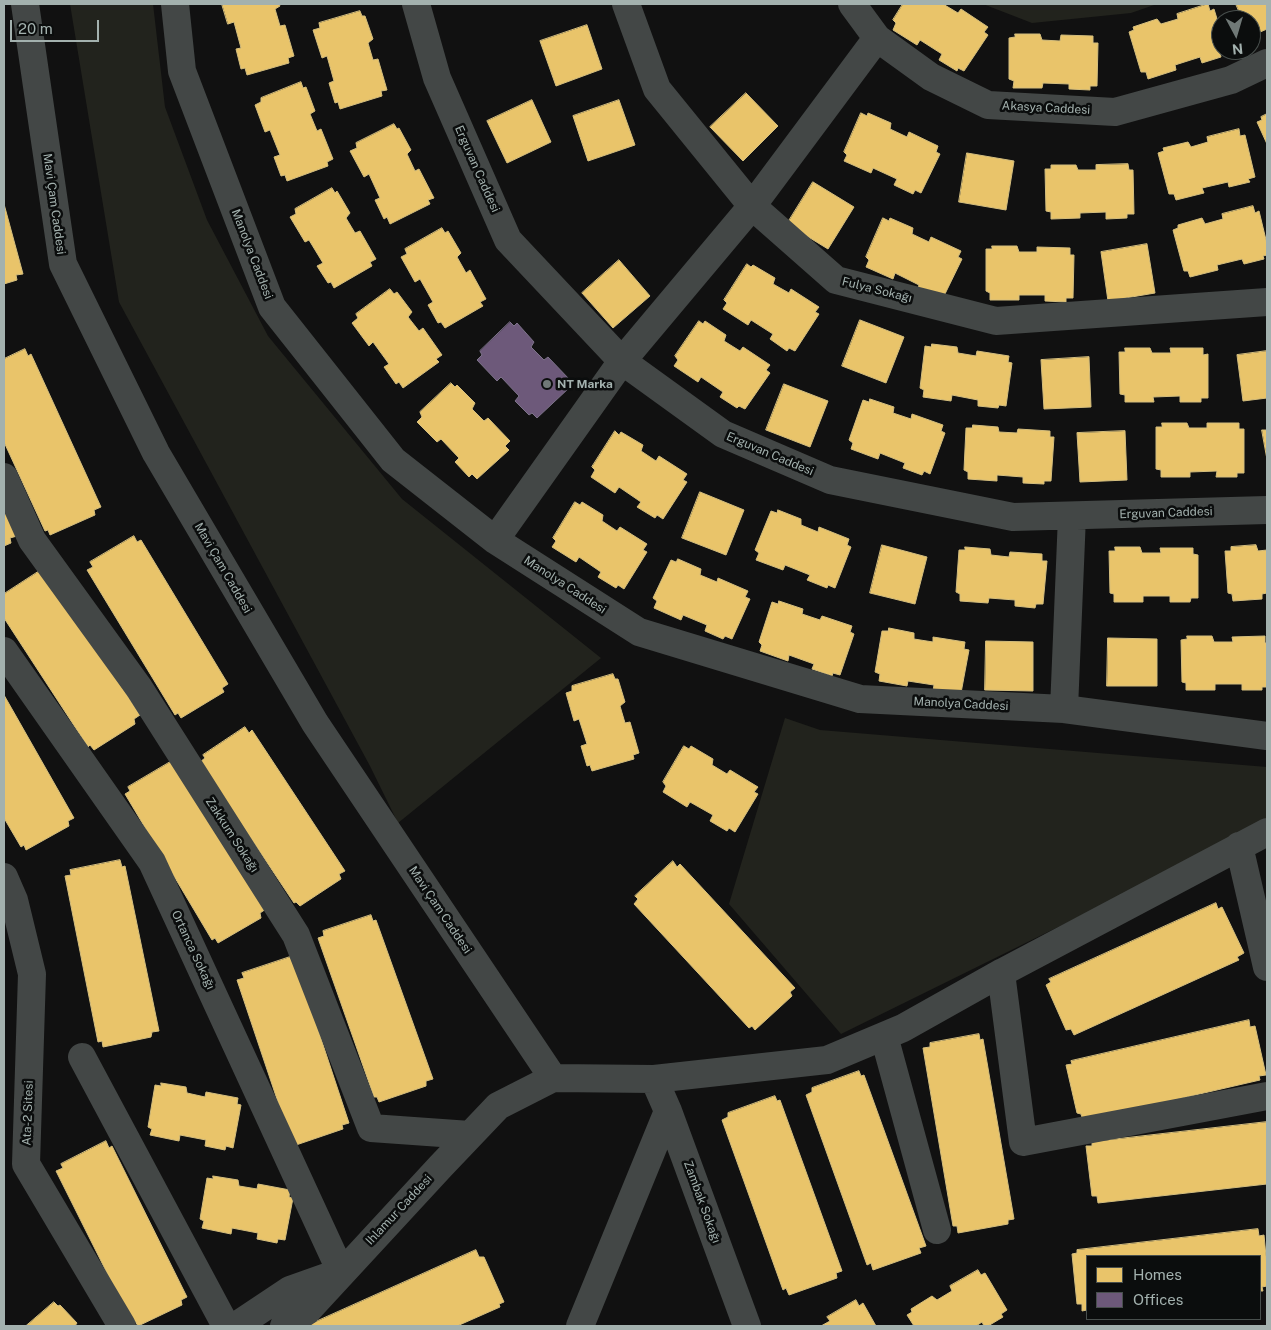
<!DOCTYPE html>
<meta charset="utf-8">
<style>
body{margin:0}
#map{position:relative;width:1271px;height:1330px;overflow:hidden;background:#111;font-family:"Public Sans",sans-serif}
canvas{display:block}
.frame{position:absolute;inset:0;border:5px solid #a3b1ae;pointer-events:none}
.legend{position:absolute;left:1086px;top:1255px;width:175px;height:65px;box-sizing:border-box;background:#0b0d0d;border:1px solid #484f4d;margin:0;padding:6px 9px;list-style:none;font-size:15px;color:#a3b1ae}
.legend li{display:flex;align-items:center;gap:10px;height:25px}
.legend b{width:25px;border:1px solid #484f4d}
.north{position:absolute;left:1211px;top:10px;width:50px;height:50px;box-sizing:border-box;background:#0b0d0d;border:1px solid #484f4d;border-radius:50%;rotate:174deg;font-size:14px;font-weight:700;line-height:20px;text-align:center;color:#a3b1ae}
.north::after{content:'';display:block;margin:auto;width:18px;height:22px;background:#707977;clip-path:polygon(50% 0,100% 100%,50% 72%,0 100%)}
.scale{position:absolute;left:10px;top:20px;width:89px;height:22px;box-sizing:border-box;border:2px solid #a3b1ae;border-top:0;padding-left:6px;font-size:15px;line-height:18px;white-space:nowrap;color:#a3b1ae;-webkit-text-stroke:4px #0b0d0d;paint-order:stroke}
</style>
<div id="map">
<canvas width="1271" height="1330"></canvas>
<div class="frame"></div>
<ul class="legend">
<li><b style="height:14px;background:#e9c46a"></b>Homes</li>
<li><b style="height:14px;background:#6d597a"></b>Offices</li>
</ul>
<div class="north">N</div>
<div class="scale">20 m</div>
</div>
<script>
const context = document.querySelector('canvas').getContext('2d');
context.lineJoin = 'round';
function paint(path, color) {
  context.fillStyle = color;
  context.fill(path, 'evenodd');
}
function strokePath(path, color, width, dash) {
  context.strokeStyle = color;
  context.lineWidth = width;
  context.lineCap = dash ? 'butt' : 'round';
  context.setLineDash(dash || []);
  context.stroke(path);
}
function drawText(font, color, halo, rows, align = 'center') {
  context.font = font + ' "Public Sans",sans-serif';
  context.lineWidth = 5;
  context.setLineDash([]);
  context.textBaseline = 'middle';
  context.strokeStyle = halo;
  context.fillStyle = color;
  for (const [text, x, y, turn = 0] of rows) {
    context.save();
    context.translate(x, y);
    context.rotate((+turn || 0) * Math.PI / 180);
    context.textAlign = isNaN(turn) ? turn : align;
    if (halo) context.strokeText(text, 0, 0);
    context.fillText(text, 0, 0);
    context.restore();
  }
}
paint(new Path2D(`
 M 70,4 L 153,4 L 165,107 L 207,220 L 268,336 L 402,499 L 601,658 L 398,823 L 370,766 L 119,302 Z
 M 983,4 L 1157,4 L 1131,13 L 1032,23 Z
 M 785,718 L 820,730 L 1267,767 L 1267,824 L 841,1034 L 729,904 Z`), '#22231d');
const homes = new Path2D(`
 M 222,4 L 279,4 L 280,6 L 275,9 L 280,26 L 285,25 L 294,56 L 288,58 L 289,63 L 247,75 L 245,68 L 241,69 L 236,49 L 241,48 L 234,22 L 228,24 Z
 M 903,4 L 943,4 L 958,13 L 961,9 L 988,27 L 984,32 L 988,35 L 964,71 L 958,68 L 957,71 L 939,60 L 942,54 L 920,40 L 917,45 L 893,30 L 896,23 L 893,20 Z
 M 1208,4 L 1210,11 L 1214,9 L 1221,32 L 1221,50 L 1227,51 L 1220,53 L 1221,57 L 1202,63 L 1200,57 L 1175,65 L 1176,70 L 1148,79 L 1146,72 L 1141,72 L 1129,32 L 1134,30 L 1133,27 L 1157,19 L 1161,24 L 1178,19 L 1177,14 Z
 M 1236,4 L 1267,4 L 1267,29 L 1251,36 L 1251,20 L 1243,20 Z
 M 360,11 L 362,16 L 365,16 L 373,39 L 368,43 L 373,60 L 378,59 L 387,90 L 381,91 L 382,96 L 340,109 L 338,102 L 335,103 L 329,83 L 334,81 L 327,56 L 322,58 L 313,30 L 320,28 L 319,23 Z
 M 587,25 L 602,69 L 556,86 L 540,41 Z
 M 1015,34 L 1040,34 L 1042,40 L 1060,41 L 1061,35 L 1093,36 L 1093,43 L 1098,43 L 1097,86 L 1090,86 L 1090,90 L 1069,89 L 1069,84 L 1043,83 L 1042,88 L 1013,88 L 1014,81 L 1009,79 L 1009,38 L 1015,37 Z
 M 301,82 L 303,88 L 306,87 L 315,111 L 310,114 L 317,131 L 321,129 L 333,159 L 327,162 L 328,166 L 287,181 L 285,175 L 281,176 L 274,157 L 280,155 L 270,130 L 265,132 L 255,105 L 261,102 L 261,98 Z
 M 746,93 L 778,126 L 743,161 L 710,127 Z
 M 532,100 L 551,142 L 507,163 L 487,121 Z
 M 619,100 L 635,145 L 588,161 L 573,116 Z
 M 861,113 L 867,116 L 868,113 L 891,123 L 890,129 L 907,137 L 909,132 L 938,146 L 936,152 L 940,154 L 921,193 L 915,190 L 913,194 L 894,185 L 897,179 L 873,168 L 871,173 L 844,161 L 847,155 L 844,152 Z
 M 1267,114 L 1267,144 L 1257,122 L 1262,120 L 1261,117 Z
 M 394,124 L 397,129 L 399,128 L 411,150 L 407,154 L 415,171 L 419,169 L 434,198 L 428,200 L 430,204 L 390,224 L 387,217 L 384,219 L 375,200 L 380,198 L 369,174 L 364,177 L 350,151 L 357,148 L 356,143 Z
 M 1239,129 L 1240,136 L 1245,135 L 1255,177 L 1248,179 L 1250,182 L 1229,187 L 1228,182 L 1202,188 L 1204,193 L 1176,200 L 1174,194 L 1169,194 L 1158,153 L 1164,151 L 1163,148 L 1188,142 L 1191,147 L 1208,142 L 1207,137 Z
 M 967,153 L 1014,161 L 1006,210 L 959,202 Z
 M 1128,164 L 1129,170 L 1133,170 L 1134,214 L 1127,214 L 1127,218 L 1106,219 L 1106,212 L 1080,213 L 1080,218 L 1051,219 L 1051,212 L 1046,211 L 1045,169 L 1051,169 L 1051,165 L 1076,165 L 1078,170 L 1096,170 L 1096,165 Z
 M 813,182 L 854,207 L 828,249 L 787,224 Z
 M 332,188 L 335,193 L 337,191 L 350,213 L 346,218 L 355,233 L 360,231 L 376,259 L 370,262 L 372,266 L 334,288 L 331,282 L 328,283 L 317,266 L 323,263 L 309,240 L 305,242 L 290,217 L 296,214 L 295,209 Z
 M 4,204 L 23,274 L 16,275 L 17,280 L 4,284 Z
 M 1253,206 L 1255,213 L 1259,211 L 1267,244 L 1267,255 L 1263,256 L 1264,259 L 1244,264 L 1242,259 L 1217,265 L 1218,270 L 1190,277 L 1188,271 L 1184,271 L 1173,230 L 1178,228 L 1178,225 L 1202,218 L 1205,224 L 1223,219 L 1222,214 Z
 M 883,218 L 889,221 L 890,218 L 913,228 L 912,234 L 929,242 L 931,237 L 961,251 L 958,257 L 962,259 L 943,298 L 917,290 L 919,285 L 895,273 L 893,279 L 866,267 L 869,260 L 866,257 Z
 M 442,228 L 445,233 L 448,231 L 461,253 L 457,257 L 466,273 L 470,270 L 486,299 L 480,302 L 483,306 L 445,328 L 441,322 L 438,323 L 428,305 L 433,302 L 420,279 L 415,282 L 401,257 L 407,254 L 405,249 Z
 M 1147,244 L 1155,293 L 1108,301 L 1101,252 Z
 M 992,246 L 1017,246 L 1019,252 L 1037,252 L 1037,247 L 1070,248 L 1070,255 L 1074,255 L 1073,298 L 1066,298 L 1066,302 L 1045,301 L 1045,295 L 1019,295 L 1019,300 L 990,300 L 990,293 L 986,291 L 986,249 L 992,249 Z
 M 619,260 L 650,296 L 613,328 L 582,293 Z
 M 747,264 L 751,267 L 753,265 L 775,278 L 773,284 L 789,293 L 791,289 L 819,307 L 815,312 L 819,314 L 795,351 L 789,348 L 787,351 L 770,339 L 773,334 L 751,320 L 748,325 L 723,309 L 727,303 L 724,300 Z
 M 390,289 L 394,294 L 397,292 L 412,312 L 408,317 L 419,331 L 423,328 L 442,355 L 436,359 L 439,362 L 403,388 L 399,382 L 396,384 L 384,367 L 389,364 L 373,342 L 369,346 L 352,323 L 358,318 L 356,314 Z
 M 860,320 L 904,337 L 886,383 L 842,366 Z
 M 699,321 L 703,324 L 705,321 L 726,335 L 724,341 L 740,351 L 743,347 L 770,365 L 766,370 L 770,373 L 745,409 L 739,406 L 737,408 L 720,397 L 723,392 L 701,377 L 698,382 L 674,366 L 678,360 L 675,356 Z
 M 932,344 L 957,347 L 958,353 L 976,356 L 977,351 L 1009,356 L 1008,362 L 1012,363 L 1006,406 L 999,405 L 998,408 L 978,406 L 978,400 L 952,395 L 951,401 L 923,397 L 924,390 L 920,388 L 925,346 L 931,347 Z
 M 1125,348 L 1150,348 L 1152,353 L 1171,353 L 1170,348 L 1203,348 L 1203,355 L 1208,354 L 1208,398 L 1201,398 L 1201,402 L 1180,402 L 1180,396 L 1153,397 L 1154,402 L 1125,402 L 1125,395 L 1120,394 L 1119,352 L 1125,352 Z
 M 25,349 L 28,356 L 31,354 L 101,507 L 94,510 L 95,515 L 50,535 L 48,530 L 45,531 L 4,442 L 4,359 Z
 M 1267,351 L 1267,398 L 1243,401 L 1237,355 Z
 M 1089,357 L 1091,407 L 1044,409 L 1041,360 Z
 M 451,383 L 455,387 L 457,385 L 475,403 L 472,409 L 484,421 L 488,418 L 510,441 L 505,446 L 509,450 L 477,479 L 472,474 L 469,477 L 455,462 L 459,458 L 441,439 L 437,442 L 417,422 L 422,417 L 420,412 Z
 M 784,384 L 828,401 L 810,447 L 766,430 Z
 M 870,399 L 894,407 L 893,413 L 911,419 L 912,414 L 943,425 L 941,431 L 945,433 L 930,474 L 924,471 L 922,475 L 903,468 L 905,463 L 880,453 L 878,459 L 851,449 L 853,443 L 849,440 L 863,400 L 869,402 Z
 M 1162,423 L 1187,423 L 1189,428 L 1207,428 L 1207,423 L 1239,423 L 1239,429 L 1244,429 L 1244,473 L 1237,473 L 1237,477 L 1216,477 L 1217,471 L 1190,472 L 1190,477 L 1161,477 L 1161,470 L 1156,469 L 1156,427 L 1162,427 Z
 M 973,425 L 998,427 L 999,432 L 1017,433 L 1018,429 L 1050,431 L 1050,437 L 1054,437 L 1051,481 L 1044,481 L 1044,484 L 1023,483 L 1023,477 L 997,475 L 997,481 L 968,479 L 968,472 L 964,470 L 966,428 L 972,428 Z
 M 1262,430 L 1267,430 L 1267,459 Z
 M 615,431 L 619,435 L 621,432 L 643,445 L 641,451 L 656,461 L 659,456 L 687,474 L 683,480 L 687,482 L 663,519 L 657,515 L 655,518 L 637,507 L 641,502 L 619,487 L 615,493 L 591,477 L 595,470 L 592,467 Z
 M 1125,431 L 1127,480 L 1080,482 L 1077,433 Z
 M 700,492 L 744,510 L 726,555 L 682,538 Z
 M 575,502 L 580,505 L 582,502 L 603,515 L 602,521 L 617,531 L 620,527 L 647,544 L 643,550 L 647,552 L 624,589 L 618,585 L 616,588 L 598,577 L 601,572 L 579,557 L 576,562 L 552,547 L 556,541 L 553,538 Z
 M 4,508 L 17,536 L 10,538 L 11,543 L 4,546 Z
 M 778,510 L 801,519 L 801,525 L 818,532 L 819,527 L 849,539 L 847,545 L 851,547 L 835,588 L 828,585 L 827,588 L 807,580 L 810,575 L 785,565 L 783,570 L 756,560 L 759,553 L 755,550 L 771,511 L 777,513 Z
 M 134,536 L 137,542 L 141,540 L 228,684 L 222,688 L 224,692 L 181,718 L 178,713 L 175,715 L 87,570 L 93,567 L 90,562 Z
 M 882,545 L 927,557 L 915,604 L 870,593 Z
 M 1256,545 L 1258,551 L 1267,550 L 1267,593 L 1262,594 L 1262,599 L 1233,601 L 1232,594 L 1228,593 L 1225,551 L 1231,551 L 1231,547 Z
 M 965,547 L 990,549 L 991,555 L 1009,557 L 1010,552 L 1042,554 L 1042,561 L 1047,561 L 1043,604 L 1036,604 L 1035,608 L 1015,606 L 1015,600 L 989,598 L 988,603 L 960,601 L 960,594 L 956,592 L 959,550 L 965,550 Z
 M 1115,547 L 1140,547 L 1142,553 L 1161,553 L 1160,548 L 1193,548 L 1193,554 L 1198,555 L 1198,598 L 1191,598 L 1190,602 L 1170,602 L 1170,596 L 1143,596 L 1143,602 L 1114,602 L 1114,594 L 1110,593 L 1109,551 L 1115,551 Z
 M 678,559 L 701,569 L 700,575 L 717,582 L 718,578 L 748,591 L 745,597 L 750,599 L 732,639 L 725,636 L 723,639 L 705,631 L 707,625 L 683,615 L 681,620 L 654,608 L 657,601 L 653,598 L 671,560 L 676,562 Z
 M 41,570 L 48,574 L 140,715 L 134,719 L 135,724 L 94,750 L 90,745 L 88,747 L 4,618 L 4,594 Z
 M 779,601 L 803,609 L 802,614 L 820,620 L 822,616 L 852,626 L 850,632 L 854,634 L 840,675 L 833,673 L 832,676 L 812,669 L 814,664 L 789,655 L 788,661 L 760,651 L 762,645 L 759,642 L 772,602 L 778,604 Z
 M 889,628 L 914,633 L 914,639 L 933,642 L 933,637 L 965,642 L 964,649 L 969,650 L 961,693 L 933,691 L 934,685 L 908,681 L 907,686 L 879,681 L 880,674 L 875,672 L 882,631 L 888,631 Z
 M 1187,636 L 1212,636 L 1214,642 L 1233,642 L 1232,637 L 1265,636 L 1265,643 L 1267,643 L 1267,687 L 1262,687 L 1262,690 L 1242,690 L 1242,684 L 1215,684 L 1215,690 L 1186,690 L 1186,683 L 1182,682 L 1181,640 L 1187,639 Z
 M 1108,638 L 1157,639 L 1157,686 L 1107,686 Z
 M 986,641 L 1033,642 L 1033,691 L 985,690 Z
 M 613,674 L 615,679 L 618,679 L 625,702 L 620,706 L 625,723 L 630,722 L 639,753 L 633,755 L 634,759 L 592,771 L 590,765 L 587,766 L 581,746 L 587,744 L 579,719 L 574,721 L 566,693 L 572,691 L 572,686 Z
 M 4,695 L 74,818 L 68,821 L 69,826 L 26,850 L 24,845 L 21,847 L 4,818 Z
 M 245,727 L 249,733 L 252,730 L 345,871 L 339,874 L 341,879 L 300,906 L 296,902 L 294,903 L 200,762 L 205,758 L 203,755 Z
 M 684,746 L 689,749 L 691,746 L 713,759 L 712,765 L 727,774 L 730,770 L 758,787 L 754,792 L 758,794 L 735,832 L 729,828 L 727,831 L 710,821 L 713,815 L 690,802 L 687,807 L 663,792 L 666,786 L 663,782 Z
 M 172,761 L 266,909 L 260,913 L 261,918 L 218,943 L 215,938 L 212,940 L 125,794 L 130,791 L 128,787 Z
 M 120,860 L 122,867 L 125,866 L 159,1031 L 152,1032 L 151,1037 L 103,1047 L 102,1041 L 98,1042 L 65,876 L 71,875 L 70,870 Z
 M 673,861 L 677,867 L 680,864 L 795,988 L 790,992 L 792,996 L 755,1030 L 752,1026 L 749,1028 L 634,904 L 638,899 L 635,896 Z
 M 1216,903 L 1218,909 L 1222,907 L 1244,953 L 1237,957 L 1239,960 L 1074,1035 L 1071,1029 L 1066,1030 L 1046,985 L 1051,982 L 1049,979 Z
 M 371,915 L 373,921 L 376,920 L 433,1079 L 426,1081 L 426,1086 L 379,1102 L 377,1097 L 374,1097 L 318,938 L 324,936 L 323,931 Z
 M 290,957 L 293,964 L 296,963 L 349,1123 L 342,1125 L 343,1129 L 296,1145 L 291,1141 L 237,980 L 244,978 L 242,973 Z
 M 1249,1020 L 1250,1027 L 1255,1026 L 1266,1075 L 1259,1076 L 1260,1080 L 1083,1121 L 1081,1114 L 1077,1113 L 1066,1065 L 1072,1064 L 1071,1061 Z
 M 979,1034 L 980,1040 L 983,1039 L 1014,1219 L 1008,1220 L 1008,1224 L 958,1233 L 957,1226 L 953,1226 L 923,1048 L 930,1047 L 930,1043 Z
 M 859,1071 L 861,1076 L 864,1075 L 926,1246 L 919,1248 L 921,1253 L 873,1270 L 871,1263 L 867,1265 L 806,1095 L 812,1092 L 812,1088 Z
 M 161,1083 L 186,1087 L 187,1093 L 205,1097 L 206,1092 L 238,1098 L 237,1104 L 241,1105 L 233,1148 L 226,1146 L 225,1150 L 205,1146 L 206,1140 L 180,1135 L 179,1141 L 150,1135 L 152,1129 L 148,1127 L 155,1085 L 161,1086 Z
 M 775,1096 L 777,1101 L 780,1100 L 842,1271 L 836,1273 L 837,1278 L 789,1295 L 786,1288 L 783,1290 L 722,1120 L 728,1117 L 728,1113 Z
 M 1267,1122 L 1267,1184 L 1098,1203 L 1097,1196 L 1092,1196 L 1086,1146 L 1092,1146 L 1092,1142 Z
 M 106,1141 L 109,1148 L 112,1146 L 187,1297 L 181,1300 L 182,1305 L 138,1326 L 135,1321 L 132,1323 L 56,1171 L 63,1168 L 61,1164 Z
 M 213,1176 L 238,1180 L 239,1186 L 257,1189 L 258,1184 L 290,1190 L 289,1197 L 293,1198 L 285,1240 L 278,1239 L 277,1243 L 257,1239 L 258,1233 L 232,1228 L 231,1234 L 202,1228 L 204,1221 L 200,1219 L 207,1178 L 213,1179 Z
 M 1258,1229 L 1259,1236 L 1264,1235 L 1267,1267 L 1267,1286 L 1262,1287 L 1263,1291 L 1260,1291 L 1260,1256 L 1087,1256 L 1087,1310 L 1082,1311 L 1082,1304 L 1077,1304 L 1072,1254 L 1077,1253 L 1077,1250 Z
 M 476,1250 L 479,1257 L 484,1257 L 504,1302 L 499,1304 L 500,1307 L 457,1326 L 312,1326 L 311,1324 Z
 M 978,1270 L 981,1275 L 985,1273 L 1007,1310 L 1001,1314 L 1003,1317 L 988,1326 L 984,1326 L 982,1322 L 976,1326 L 914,1326 L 907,1315 L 912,1312 L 911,1309 L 932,1296 L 937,1300 L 952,1291 L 950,1286 Z
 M 856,1300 L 859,1306 L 863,1303 L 876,1326 L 821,1326 L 830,1321 L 827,1317 Z
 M 54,1302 L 58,1306 L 60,1305 L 77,1323 L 75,1326 L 26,1326 Z`);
paint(homes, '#e9c46a');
strokePath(homes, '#d4be7e', 1);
const offices = new Path2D(`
 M 510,322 L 514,326 L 517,323 L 534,342 L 531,347 L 544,360 L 548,357 L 570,380 L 565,385 L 569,388 L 537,418 L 532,413 L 529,415 L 515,401 L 519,396 L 501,377 L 497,381 L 477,360 L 482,355 L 480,351 Z`);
paint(offices, '#6d597a');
strokePath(offices, '#7d738a', 1);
strokePath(new Path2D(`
 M 25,4 L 63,264 L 156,453 L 315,723 L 553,1078
 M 175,4 L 182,71 L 272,307 L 393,460 L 495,540 L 639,632 L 860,699 L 1064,709 L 1267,736
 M 416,4 L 437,78 L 508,240 L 622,361 L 723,434 L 830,480 L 1013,517 L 1267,510
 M 626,4 L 657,89 L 752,206 L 836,280 L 996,321 L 1267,302
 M 852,4 L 877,38 L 931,77 L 988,105 L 1115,112 L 1231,80 L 1267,63
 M 4,477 L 32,540 L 139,688 L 296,935 L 371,1128 L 470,1135
 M 495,540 L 622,361 L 752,206 L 877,38
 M 4,651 L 152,862 L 341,1272
 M 1064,709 L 1072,516
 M 1239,846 L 1267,967
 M 4,877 L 14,900 L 32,974 L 26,1164 L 122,1326
 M 1001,973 L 1023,1142 L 1267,1096
 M 884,1036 L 937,1230
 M 82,1057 L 226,1326
 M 654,1079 L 668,1111 L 747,1326
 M 236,1326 L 290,1290 L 338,1273
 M 284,1326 L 307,1311 L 440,1167 L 498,1106 L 553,1078 L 654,1079 L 827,1060 L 903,1028 L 1001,973 L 1267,832
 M 580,1326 L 668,1111`), '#434746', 28);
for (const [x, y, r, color] of [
 [547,384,5,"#707977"]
]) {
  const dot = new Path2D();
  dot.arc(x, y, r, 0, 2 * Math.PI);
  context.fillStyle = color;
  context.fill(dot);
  strokePath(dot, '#0b0d0d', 2);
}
drawText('12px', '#a3b1ae', '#0b0d0d', [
 ["Akasya Caddesi",1046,108,3],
 ["Erguvan Caddesi",477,169,66],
 ["Mavi Çam Caddesi",54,204,82],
 ["Manolya Caddesi",252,254,69],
 ["Fulya Sokağı",877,290,14],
 ["Erguvan Caddesi",770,454,23],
 ["Erguvan Caddesi",1166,513,-2],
 ["Mavi Çam Caddesi",223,568,60],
 ["Manolya Caddesi",565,585,33],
 ["Manolya Caddesi",961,704,3],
 ["Zakkum Sokağı",232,835,57],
 ["Mavi Çam Caddesi",440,910,56],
 ["Ortanca Sokağı",193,950,65],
 ["Ata-2 Sitesi",28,1113,-88],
 ["Zambak Sokağı",702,1202,70],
 ["Ihlamur Caddesi",399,1210,-47]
]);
drawText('bold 12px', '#a3b1ae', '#0b0d0d', [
 ["NT Marka",557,384]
], 'left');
</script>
